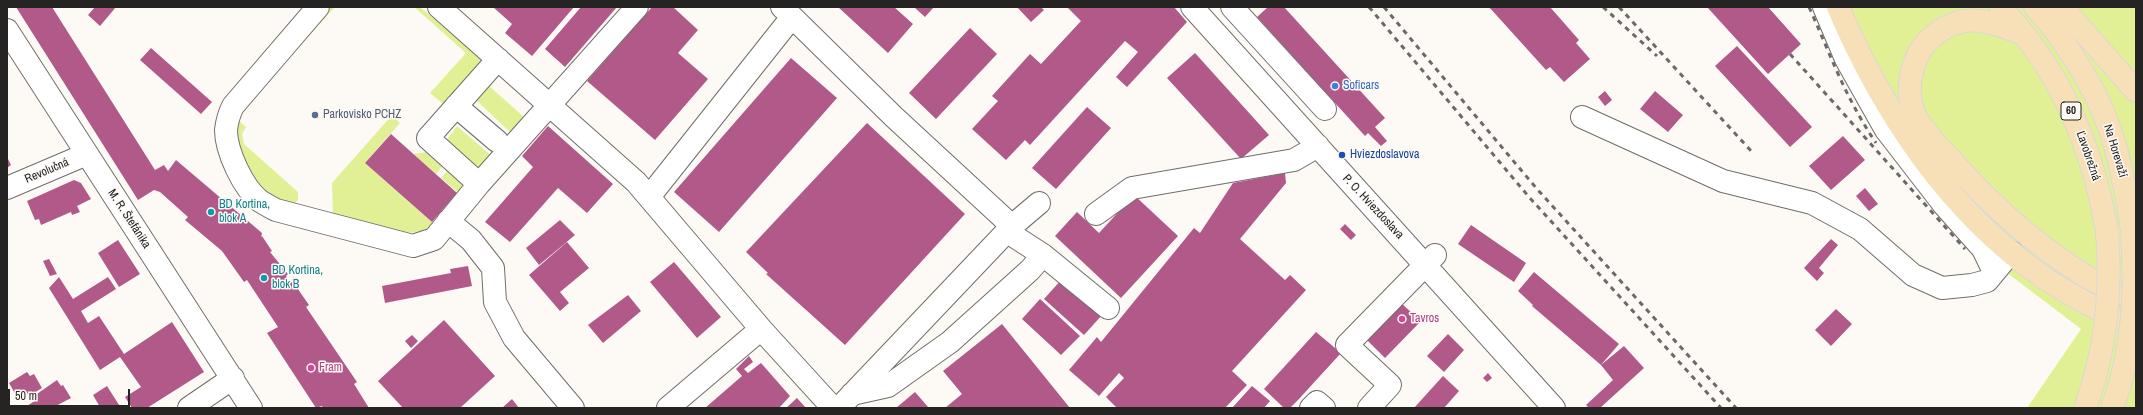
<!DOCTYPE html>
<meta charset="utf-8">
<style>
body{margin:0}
#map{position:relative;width:2143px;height:415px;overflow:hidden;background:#fdfaf6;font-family:"Archivo Narrow",sans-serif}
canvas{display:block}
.frame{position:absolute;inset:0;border:8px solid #252423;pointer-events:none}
.scale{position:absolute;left:8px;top:389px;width:122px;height:18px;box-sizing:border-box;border:2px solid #252423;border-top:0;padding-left:5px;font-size:12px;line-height:14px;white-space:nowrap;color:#252423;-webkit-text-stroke:3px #fdfaf6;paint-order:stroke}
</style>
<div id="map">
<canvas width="2143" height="415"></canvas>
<div class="frame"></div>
<div class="scale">50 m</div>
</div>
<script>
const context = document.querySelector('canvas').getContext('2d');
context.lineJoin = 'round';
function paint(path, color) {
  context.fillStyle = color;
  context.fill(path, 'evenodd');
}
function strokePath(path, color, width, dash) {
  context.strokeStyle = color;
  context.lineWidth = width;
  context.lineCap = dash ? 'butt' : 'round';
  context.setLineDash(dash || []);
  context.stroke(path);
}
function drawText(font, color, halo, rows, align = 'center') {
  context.font = font + ' "Archivo Narrow",sans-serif';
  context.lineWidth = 3;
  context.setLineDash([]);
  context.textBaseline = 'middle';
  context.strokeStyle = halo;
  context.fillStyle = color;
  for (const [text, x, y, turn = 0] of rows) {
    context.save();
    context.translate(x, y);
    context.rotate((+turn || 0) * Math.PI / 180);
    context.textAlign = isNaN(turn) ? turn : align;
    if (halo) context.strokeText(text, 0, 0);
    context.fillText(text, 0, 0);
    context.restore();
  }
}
paint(new Path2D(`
 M 327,7 L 335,7 L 236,118 L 246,127 L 242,134 L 244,144 L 298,192 L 298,200 L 293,205 L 272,199 L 252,178 L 236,138 L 236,119 Z
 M 414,7 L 420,7 L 479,57 L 483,64 L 448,108 L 430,93 L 466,53 Z
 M 1817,7 L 2136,7 L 2136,408 L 2027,408 L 2081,329 L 1977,250 Z
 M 488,85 L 524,117 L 526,123 L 512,134 L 477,101 L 475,96 Z
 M 392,115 L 400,123 L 365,163 L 434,224 C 408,244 362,225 333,218 L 332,183 Z
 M 457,126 L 494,158 L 478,171 L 445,142 Z
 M 426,152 L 437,155 L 446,162 L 436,174 L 413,154 Z
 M 451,166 L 467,185 L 460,194 L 441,178 Z`), '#e2f095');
paint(new Path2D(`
 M 16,7 L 52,7 L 155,170 L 164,165 L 168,171 L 176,160 L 262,233 L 261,237 L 262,236 L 272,251 L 270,252 L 288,274 L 286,276 L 290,283 L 293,282 L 309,305 L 306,307 L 357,382 L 354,384 L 369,408 L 323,408 L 322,406 L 316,408 L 267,333 L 278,327 L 247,280 L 244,282 L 222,251 L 185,220 L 188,217 L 160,192 L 154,190 L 138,200 Z
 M 95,7 L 116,7 L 100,26 L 88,15 Z
 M 493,7 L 574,7 L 532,56 L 505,33 L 512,24 Z
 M 581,7 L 617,7 L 565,67 L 545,49 Z
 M 652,7 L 673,7 L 698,30 L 678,53 L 708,79 L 655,140 L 587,81 Z
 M 838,7 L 894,7 L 913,24 L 888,53 Z
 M 914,7 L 934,7 L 925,17 Z
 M 1017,7 L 1041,7 L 1044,10 L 1031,22 Z
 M 1067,7 L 1174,7 L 1187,22 L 1127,87 L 1116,77 L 1138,52 L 1125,41 L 1030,145 L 1025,140 L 1006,160 L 972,129 L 998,101 L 992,96 L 1030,54 L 1041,64 L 1081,21 Z
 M 1268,7 L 1284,7 L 1385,118 L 1375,127 L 1387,141 L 1381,146 L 1368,133 L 1365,136 L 1257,17 Z
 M 1489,7 L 1550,7 L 1579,40 L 1576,43 L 1590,59 L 1564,82 L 1550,67 L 1546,70 Z
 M 1707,7 L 1768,7 L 1801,44 L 1768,74 Z
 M 970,28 L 997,54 L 936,119 L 909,93 Z
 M 1737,46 L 1812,127 L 1790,147 L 1715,66 Z
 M 151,48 L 212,102 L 201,114 L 140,60 Z
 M 1195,53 L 1269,135 L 1241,159 L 1167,78 Z
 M 791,58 L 837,98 L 719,232 L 674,192 Z
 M 1605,91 L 1612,100 L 1605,106 L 1598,97 Z
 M 1655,91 L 1683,115 L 1668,132 L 1640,109 Z
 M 1087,107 L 1111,128 L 1056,189 L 1032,168 Z
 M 867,123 L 965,214 L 845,345 L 766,274 L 768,273 L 746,252 Z
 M 548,126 L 613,184 L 587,213 L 558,188 L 510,242 L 485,222 L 533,167 L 522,156 Z
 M 391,134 L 457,193 L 432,222 L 365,163 Z
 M 1843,136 L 1865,160 L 1831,190 L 1809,166 Z
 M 7,157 L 11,165 L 7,168 Z
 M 1285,173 L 1286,183 L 1240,239 L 1285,280 L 1290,275 L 1306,290 L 1232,371 L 1247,385 L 1225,408 L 1117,408 L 1106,397 L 1124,378 L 1119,373 L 1099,396 L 1069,370 L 1097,337 L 1101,342 L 1194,228 L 1200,233 L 1233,183 Z
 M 74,180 L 81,183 L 91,199 L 77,206 L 80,212 L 72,215 L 71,212 L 41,225 L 39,219 L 35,220 L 27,201 Z
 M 1865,188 L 1878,204 L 1869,211 L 1856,196 Z
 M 1134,195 L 1178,236 L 1121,298 L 1055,236 L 1077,212 L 1099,233 Z
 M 560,220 L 575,235 L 539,265 L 526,248 Z
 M 1345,224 L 1356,235 L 1351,240 L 1340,229 Z
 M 1471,225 L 1526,263 L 1514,282 L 1458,244 Z
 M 1831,239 L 1838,245 L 1819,268 L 1824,273 L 1817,281 L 1804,268 Z
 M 118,240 L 140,274 L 119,287 L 98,253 Z
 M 567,242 L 589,268 L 560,292 L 569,303 L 560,311 L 529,275 Z
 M 49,259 L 57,274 L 50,276 L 43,261 Z
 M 674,262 L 721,317 L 697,338 L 650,282 Z
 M 468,266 L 472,286 L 385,303 L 382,286 L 451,273 L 450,269 Z
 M 1534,272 L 1619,344 L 1601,365 L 1624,346 L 1644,368 L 1600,408 L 1589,408 L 1586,405 L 1613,380 L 1601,365 L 1532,306 L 1533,305 L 1518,291 Z
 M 59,277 L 73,299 L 108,277 L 116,289 L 81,311 L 88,323 L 99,316 L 124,354 L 172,322 L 204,372 L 147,408 L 132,408 L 125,397 L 141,387 L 120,357 L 100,370 L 49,288 Z
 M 1062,279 L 1102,315 L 1084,335 L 1044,299 Z
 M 628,295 L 641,311 L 603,343 L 588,325 Z
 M 1040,299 L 1080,336 L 1061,355 L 1022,319 Z
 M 1401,303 L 1421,321 L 1385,358 L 1366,339 Z
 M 1836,309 L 1852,324 L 1831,346 L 1815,330 Z
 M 444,320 L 495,376 L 460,408 L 403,408 L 378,381 Z
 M 1002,324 L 1070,408 L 945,408 L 962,394 L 943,371 Z
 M 1316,332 L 1341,353 L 1298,400 L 1290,408 L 1284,408 L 1264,389 Z
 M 1448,334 L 1464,350 L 1444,372 L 1427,356 Z
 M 412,335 L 418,341 L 411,348 L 405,341 Z
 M 749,356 L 753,362 L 744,369 L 748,373 L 761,363 L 790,396 L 779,408 L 705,408 L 742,376 L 736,369 Z
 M 27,372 L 30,376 L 34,374 L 42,388 L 29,396 L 26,391 L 17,397 L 9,383 Z
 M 1488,373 L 1492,378 L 1487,382 L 1483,378 Z
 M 1443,376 L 1459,391 L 1444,408 L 1414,408 Z
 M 57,380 L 61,386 L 63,385 L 71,398 L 52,408 L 24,408 L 36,400 L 34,396 Z
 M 107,386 L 121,408 L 98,408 L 100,407 L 93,395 Z
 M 1252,386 L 1270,401 L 1264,408 L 1232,408 Z
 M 915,392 L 929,408 L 896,408 Z
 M 797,398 L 806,408 L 786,408 Z
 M 512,399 L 519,408 L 502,408 Z`), '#b15989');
const minor = new Path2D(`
 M 318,7 L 233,106 C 229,114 227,121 226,130 C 226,151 243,188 260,201 C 265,204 270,207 276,210 L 413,246 L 434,239 L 479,184 L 637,7
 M 439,7 L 636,182 L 761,329 L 833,408
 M 782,7 L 894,117 L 1012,226 L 839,408
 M 1192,7 L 1554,408
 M 1232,7 L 1325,109
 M 1824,7 L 1846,59 L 1886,130 L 1944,205 L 1983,249 L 1994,272
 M 7,30 L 251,408
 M 456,106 L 497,141
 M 1582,117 L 1723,181 L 1812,203 L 1860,229 L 1913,275 L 1942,288 L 1972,285 L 1987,281 L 2011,252
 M 479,184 L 428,138 L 498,59
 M 7,188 L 87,154
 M 649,197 L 792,17
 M 1096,214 L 1132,188 L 1294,160 L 1318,146
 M 448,221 L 471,240 L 493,268 L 495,302 L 514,338 L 573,408
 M 1012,226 L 1039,203
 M 1006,231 L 1043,255 L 1108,308
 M 852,394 L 888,386 L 950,342 L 1030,270 L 1043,255
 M 189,408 L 233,378
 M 668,408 L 761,329
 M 1311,408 L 1317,402 L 1324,408
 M 1369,408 L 1390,385 L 1347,345 L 1435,255`);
const major = new Path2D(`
 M 1838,7 C 1882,111 1949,212 2043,277 C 2072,297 2104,312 2136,328
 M 2000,7 C 2060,69 2093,148 2107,232
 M 2035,7 C 2071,46 2102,98 2116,149 C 2123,176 2128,202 2132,230
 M 2062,7 L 2136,91
 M 2023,34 C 1989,21 1964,11 1933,36 C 1910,55 1903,94 1917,119 C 1926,135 1940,148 1952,161 C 1991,205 2034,244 2084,275 C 2100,285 2119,291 2136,299`);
strokePath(minor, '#706e6b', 24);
strokePath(major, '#d8d8d7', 24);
strokePath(minor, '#fff', 22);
strokePath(major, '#f7e0b7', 22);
strokePath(new Path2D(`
 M 1369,7 L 1529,197 L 1721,408
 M 1384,7 L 1537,189 L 1736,408
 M 1603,7 L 1657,56
 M 1619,7 L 1753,153
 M 1809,7 C 1831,56 1845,97 1876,143
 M 1790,54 L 1965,249`), '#6b6a68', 3, [5, 5]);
const majorBridge = new Path2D(`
 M 2085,408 C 2106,351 2112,293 2107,232
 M 2112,408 C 2134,350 2136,290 2132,230`);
strokePath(majorBridge, '#d8d8d7', 24, []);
strokePath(majorBridge, '#f7e0b7', 22);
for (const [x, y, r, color] of [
 [1335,86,4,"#3f7fe0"],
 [315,115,4,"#5c6f8a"],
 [1342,155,4,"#1a4fb4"],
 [211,212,4,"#0f9aa8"],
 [264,278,4,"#0f9aa8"],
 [1402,319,4,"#d1479c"],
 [311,368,4,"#d1479c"]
]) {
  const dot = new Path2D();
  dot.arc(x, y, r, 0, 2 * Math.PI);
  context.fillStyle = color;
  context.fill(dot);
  strokePath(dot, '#fdfaf6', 1.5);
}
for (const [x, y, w] of [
 [2071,111,20]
]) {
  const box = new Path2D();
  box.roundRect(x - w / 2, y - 9, w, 18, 3);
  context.fillStyle = '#fdfaf6';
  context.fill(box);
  strokePath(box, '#252423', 1);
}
drawText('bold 11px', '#252423', null, [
 ["60",2071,111]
]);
drawText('12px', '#366cbe', '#fdfaf6', [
 ["Soficars",1343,86]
], 'left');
drawText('12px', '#4e5e75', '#fdfaf6', [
 ["Parkovisko PCHZ",323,115]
], 'left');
drawText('12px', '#252423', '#fdfaf6', [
 ["Na Horevaží",2115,151,73],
 ["Ľavobrežná",2088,156,71],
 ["Revolučná",47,171,-23],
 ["P. O. Hviezdoslava",1373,207,47],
 ["M. R. Štefánika",129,219,57]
]);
drawText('12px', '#164399', '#fdfaf6', [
 ["Hviezdoslavova",1350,155]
], 'left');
drawText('12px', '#0d838f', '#fdfaf6', [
 ["BD Kortina,",219,205],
 ["blok A",219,219],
 ["BD Kortina,",272,271],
 ["blok B",272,285]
], 'left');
drawText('12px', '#b23c85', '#fdfaf6', [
 ["Tavros",1410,319],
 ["Fram",319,368]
], 'left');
</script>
